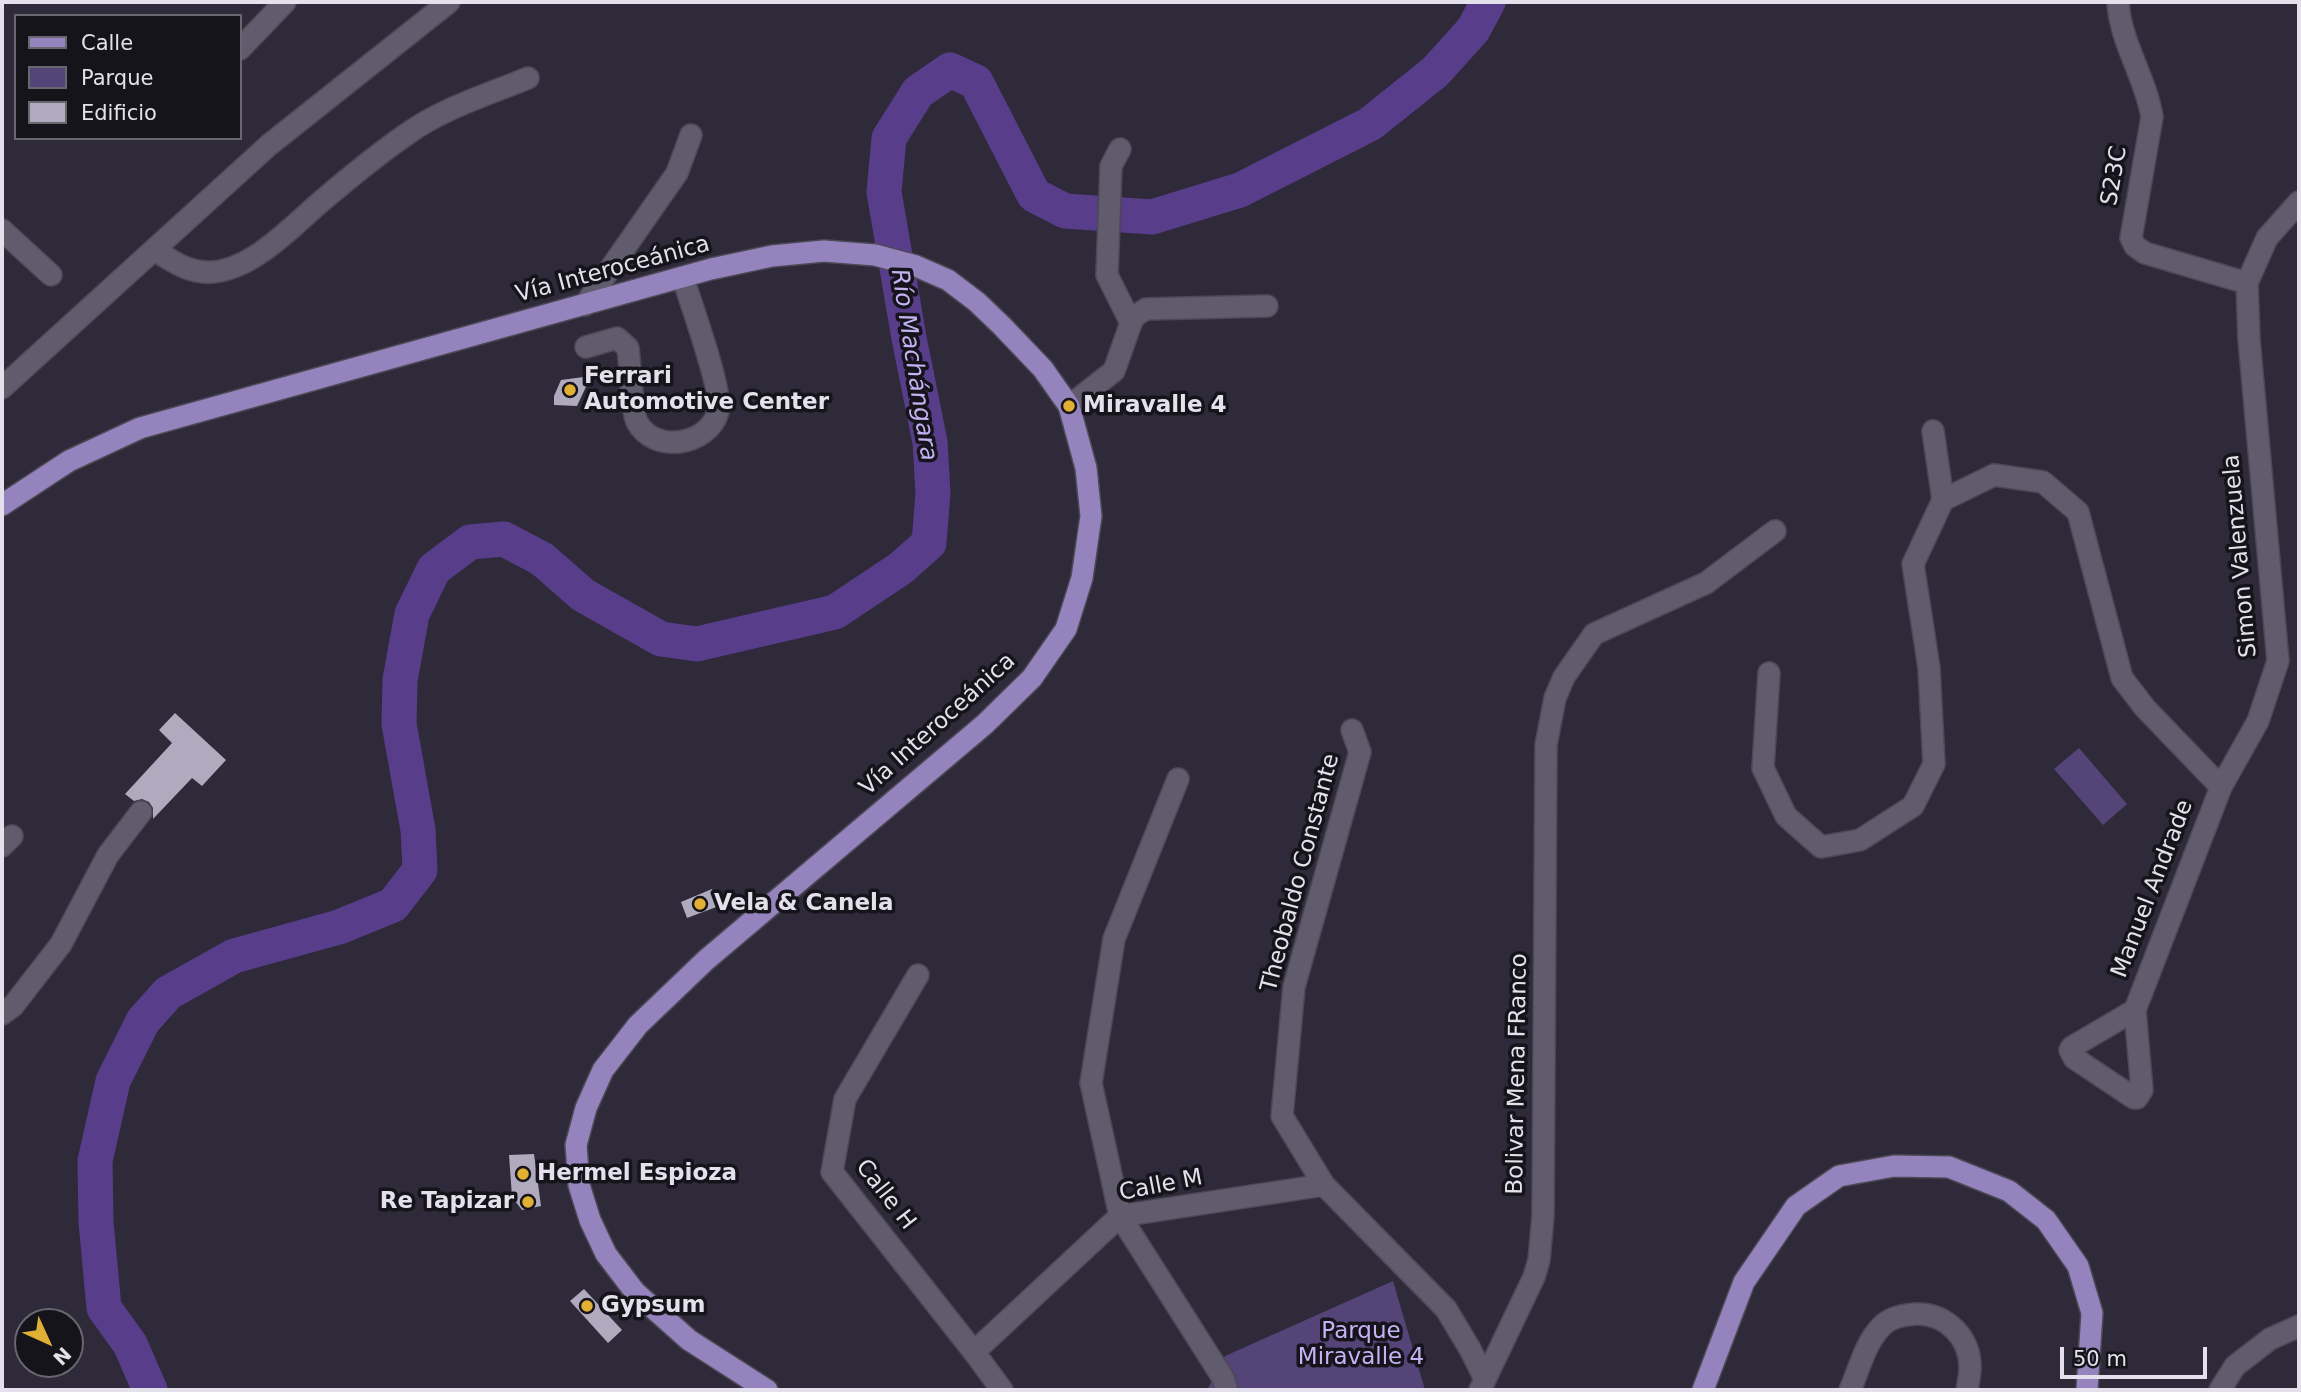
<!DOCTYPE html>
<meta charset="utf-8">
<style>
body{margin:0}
#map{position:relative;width:2301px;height:1392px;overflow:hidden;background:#2e2a39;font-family:"DejaVu Sans",sans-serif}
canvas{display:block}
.frame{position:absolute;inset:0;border:4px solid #e4e1ec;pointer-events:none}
.legend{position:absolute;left:14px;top:14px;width:228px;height:126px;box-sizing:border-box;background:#15141b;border:2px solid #68666f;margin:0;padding:9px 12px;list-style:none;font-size:21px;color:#e4e1ec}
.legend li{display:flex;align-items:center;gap:14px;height:35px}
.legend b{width:35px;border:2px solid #68666f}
.north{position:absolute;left:14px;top:1308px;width:70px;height:70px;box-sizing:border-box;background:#15141b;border:2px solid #68666f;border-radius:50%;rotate:135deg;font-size:19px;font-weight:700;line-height:28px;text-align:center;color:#e4e1ec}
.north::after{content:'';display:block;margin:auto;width:24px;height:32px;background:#dfb034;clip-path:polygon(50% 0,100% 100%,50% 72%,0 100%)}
.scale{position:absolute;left:2060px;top:1347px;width:147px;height:32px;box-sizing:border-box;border:4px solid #e4e1ec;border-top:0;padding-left:9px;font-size:21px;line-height:24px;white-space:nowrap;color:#e4e1ec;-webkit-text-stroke:5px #15141b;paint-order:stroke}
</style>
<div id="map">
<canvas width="2301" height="1392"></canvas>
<div class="frame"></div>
<ul class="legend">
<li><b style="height:9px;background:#9483bd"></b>Calle</li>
<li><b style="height:19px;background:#544477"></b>Parque</li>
<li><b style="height:19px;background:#afaabd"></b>Edificio</li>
</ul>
<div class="north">N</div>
<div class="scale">50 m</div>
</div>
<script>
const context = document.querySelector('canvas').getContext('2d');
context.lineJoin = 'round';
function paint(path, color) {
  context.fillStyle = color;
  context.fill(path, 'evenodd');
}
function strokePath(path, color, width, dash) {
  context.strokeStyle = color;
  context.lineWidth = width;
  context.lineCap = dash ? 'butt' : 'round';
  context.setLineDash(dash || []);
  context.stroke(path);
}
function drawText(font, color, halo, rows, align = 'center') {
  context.font = font + ' "DejaVu Sans",sans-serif';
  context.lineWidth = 7;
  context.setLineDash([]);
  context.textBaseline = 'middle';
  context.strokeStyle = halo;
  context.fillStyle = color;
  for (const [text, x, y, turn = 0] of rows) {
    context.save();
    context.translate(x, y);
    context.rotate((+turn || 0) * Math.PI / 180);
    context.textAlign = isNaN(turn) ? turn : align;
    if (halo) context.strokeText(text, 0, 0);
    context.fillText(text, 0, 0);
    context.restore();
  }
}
paint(new Path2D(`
 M 2079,748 L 2127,804 L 2103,825 L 2054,769 Z
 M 1393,1281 L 1425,1390 L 1207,1390 L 1225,1356 Z`), '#544477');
strokePath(new Path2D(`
 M 150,1390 L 130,1344 L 104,1308 L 96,1222 L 95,1161 L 113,1081 L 143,1021 L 168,993 L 234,956 L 339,927 L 393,905 L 420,870 L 418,830 L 399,724 L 400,680 L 412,614 L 434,569 L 470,542 L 504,539 L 542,559 L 583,595 L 661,639 L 697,644 L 835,612 L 901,568 L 929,543 L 933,493 L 930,442 L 909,338 L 884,192 L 889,138 L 918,92 L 950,70 L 976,82 L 1034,195 L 1065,211 L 1152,217 L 1240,190 L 1370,124 L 1435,72 L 1473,30 L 1488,2`), '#583d8b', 35);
paint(new Path2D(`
 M 591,376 L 577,406 L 554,405 L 554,396 L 561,380 Z
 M 175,713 L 226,760 L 202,786 L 192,778 L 153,819 L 153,808 L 149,802 L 142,799 L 134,801 L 125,794 L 172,743 L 159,730 Z
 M 712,889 L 719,906 L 687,918 L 681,902 Z
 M 534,1154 L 541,1206 L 522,1210 L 512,1197 L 509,1155 Z
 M 584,1289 L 622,1330 L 608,1343 L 570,1301 Z`), '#afaabd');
const minor = new Path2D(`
 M 2118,2 C 2120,42 2146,78 2152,117 L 2131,238 L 2135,246 L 2145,253 L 2247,283
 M 240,49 L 285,2
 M 1120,149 L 1111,166 L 1107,275 L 1131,323
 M 2,230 L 51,275
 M 154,250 C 173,261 189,274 213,272 C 255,268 292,226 323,200 C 350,177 378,154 407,134 C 443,108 487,95 528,78
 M 585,305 L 677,173 L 691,135
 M 586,347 L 617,338 L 628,348 C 630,363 632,413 637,422 C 654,454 708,446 718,412 C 724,394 690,301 683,278
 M 2,388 L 269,145 L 449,2
 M 1069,406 L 1114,371 L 1131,323 L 1135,316 L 1146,309 L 1267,306
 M 1933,431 L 1943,500
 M 1769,673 L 1763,768 L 1786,816 L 1821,847 L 1860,840 L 1913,806 L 1934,764 L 1929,668 L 1913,564 L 1943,500 L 1994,475 L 2043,482 L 2078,512 L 2122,678 L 2145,708 L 2221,787
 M 1352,730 L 1360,752 L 1294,987 L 1282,1116 L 1324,1185 L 1446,1309 L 1470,1349 L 1485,1379
 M 1178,779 L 1114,939 L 1091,1083 L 1120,1216 L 1223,1378 L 1227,1390
 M 2,846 L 12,836
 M 918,975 L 845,1099 L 832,1172 L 974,1352 L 1002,1390
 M 2135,1010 L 2072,1047 L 2070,1050 L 2074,1058 L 2134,1098 L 2137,1098 L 2142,1090 L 2135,1010 L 2221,787 L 2258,721 L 2278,661 L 2249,339 L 2247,283 L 2267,238 L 2299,202
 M 2,1014 L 13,1006 L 61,944 L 108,855 L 141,812
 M 974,1352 L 1120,1216 L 1324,1185
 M 1480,1390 L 1534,1277 L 1539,1260 L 1543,1216 L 1546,745 L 1555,698 L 1564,677 L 1594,634 L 1706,583 L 1775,531
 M 1850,1390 C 1859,1370 1865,1343 1881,1327 C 1890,1317 1903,1315 1916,1314 C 1946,1313 1971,1338 1970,1369 C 1970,1376 1968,1383 1967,1390
 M 2220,1390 L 2235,1366 L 2270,1339 L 2299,1326`);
const major = new Path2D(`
 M 2,505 L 69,461 L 140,428 L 711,269 L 772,256 L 824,251 L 875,255 L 916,266 L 948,280 L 977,302 L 1002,326 L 1043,369 L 1069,406 L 1086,468 L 1091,516 L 1082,578 L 1066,629 L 1032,678 L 985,724 L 706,960 L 638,1025 L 603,1070 L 586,1108 L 576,1145 L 579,1185 L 590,1220 L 606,1254 L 635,1292 L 689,1340 L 767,1390
 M 1703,1390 L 1744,1282 L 1796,1206 L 1839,1176 L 1894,1166 L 1949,1167 L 2009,1191 L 2046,1220 L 2078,1266 L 2092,1313 L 2087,1390`);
strokePath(minor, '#4c4855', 24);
strokePath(major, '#4c4855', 24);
strokePath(minor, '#605b6d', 21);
strokePath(major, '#9483bd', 21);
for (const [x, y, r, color] of [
 [570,390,7,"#dfb034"],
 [1069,406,7,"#dfb034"],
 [700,904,7,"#dfb034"],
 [523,1174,7,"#dfb034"],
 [528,1202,7,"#dfb034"],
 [587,1306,7,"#dfb034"]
]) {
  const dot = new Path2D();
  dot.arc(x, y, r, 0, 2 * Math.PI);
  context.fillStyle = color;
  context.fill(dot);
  strokePath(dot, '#15141b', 2.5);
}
drawText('23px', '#e4e1ec', '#15141b', [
 ["S23C",2115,176,-80],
 ["Vía Interoceánica",613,270,-15],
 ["Simon Valenzuela",2241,556,-95],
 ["Vía Interoceánica",938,725,-42],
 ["Theobaldo Constante",1301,873,-75],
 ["Manuel Andrade",2153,889,-69],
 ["Bolivar Mena FRanco",1518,1074,-89],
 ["Calle M",1161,1186,-11],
 ["Calle H",885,1195,52]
]);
drawText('bold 23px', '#e4e1ec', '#15141b', [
 ["Ferrari",584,377],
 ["Automotive Center",584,403],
 ["Miravalle 4",1083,406],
 ["Vela & Canela",714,904],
 ["Hermel Espioza",537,1174],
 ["Re Tapizar",514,1202,"right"],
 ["Gypsum",601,1306]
], 'left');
drawText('23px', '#c4b2f4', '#15141b', [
 ["Parque",1361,1332],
 ["Miravalle 4",1361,1358]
]);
drawText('italic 24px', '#c4b2f3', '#15141b', [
 ["Río Machángara",913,365,81]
]);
</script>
